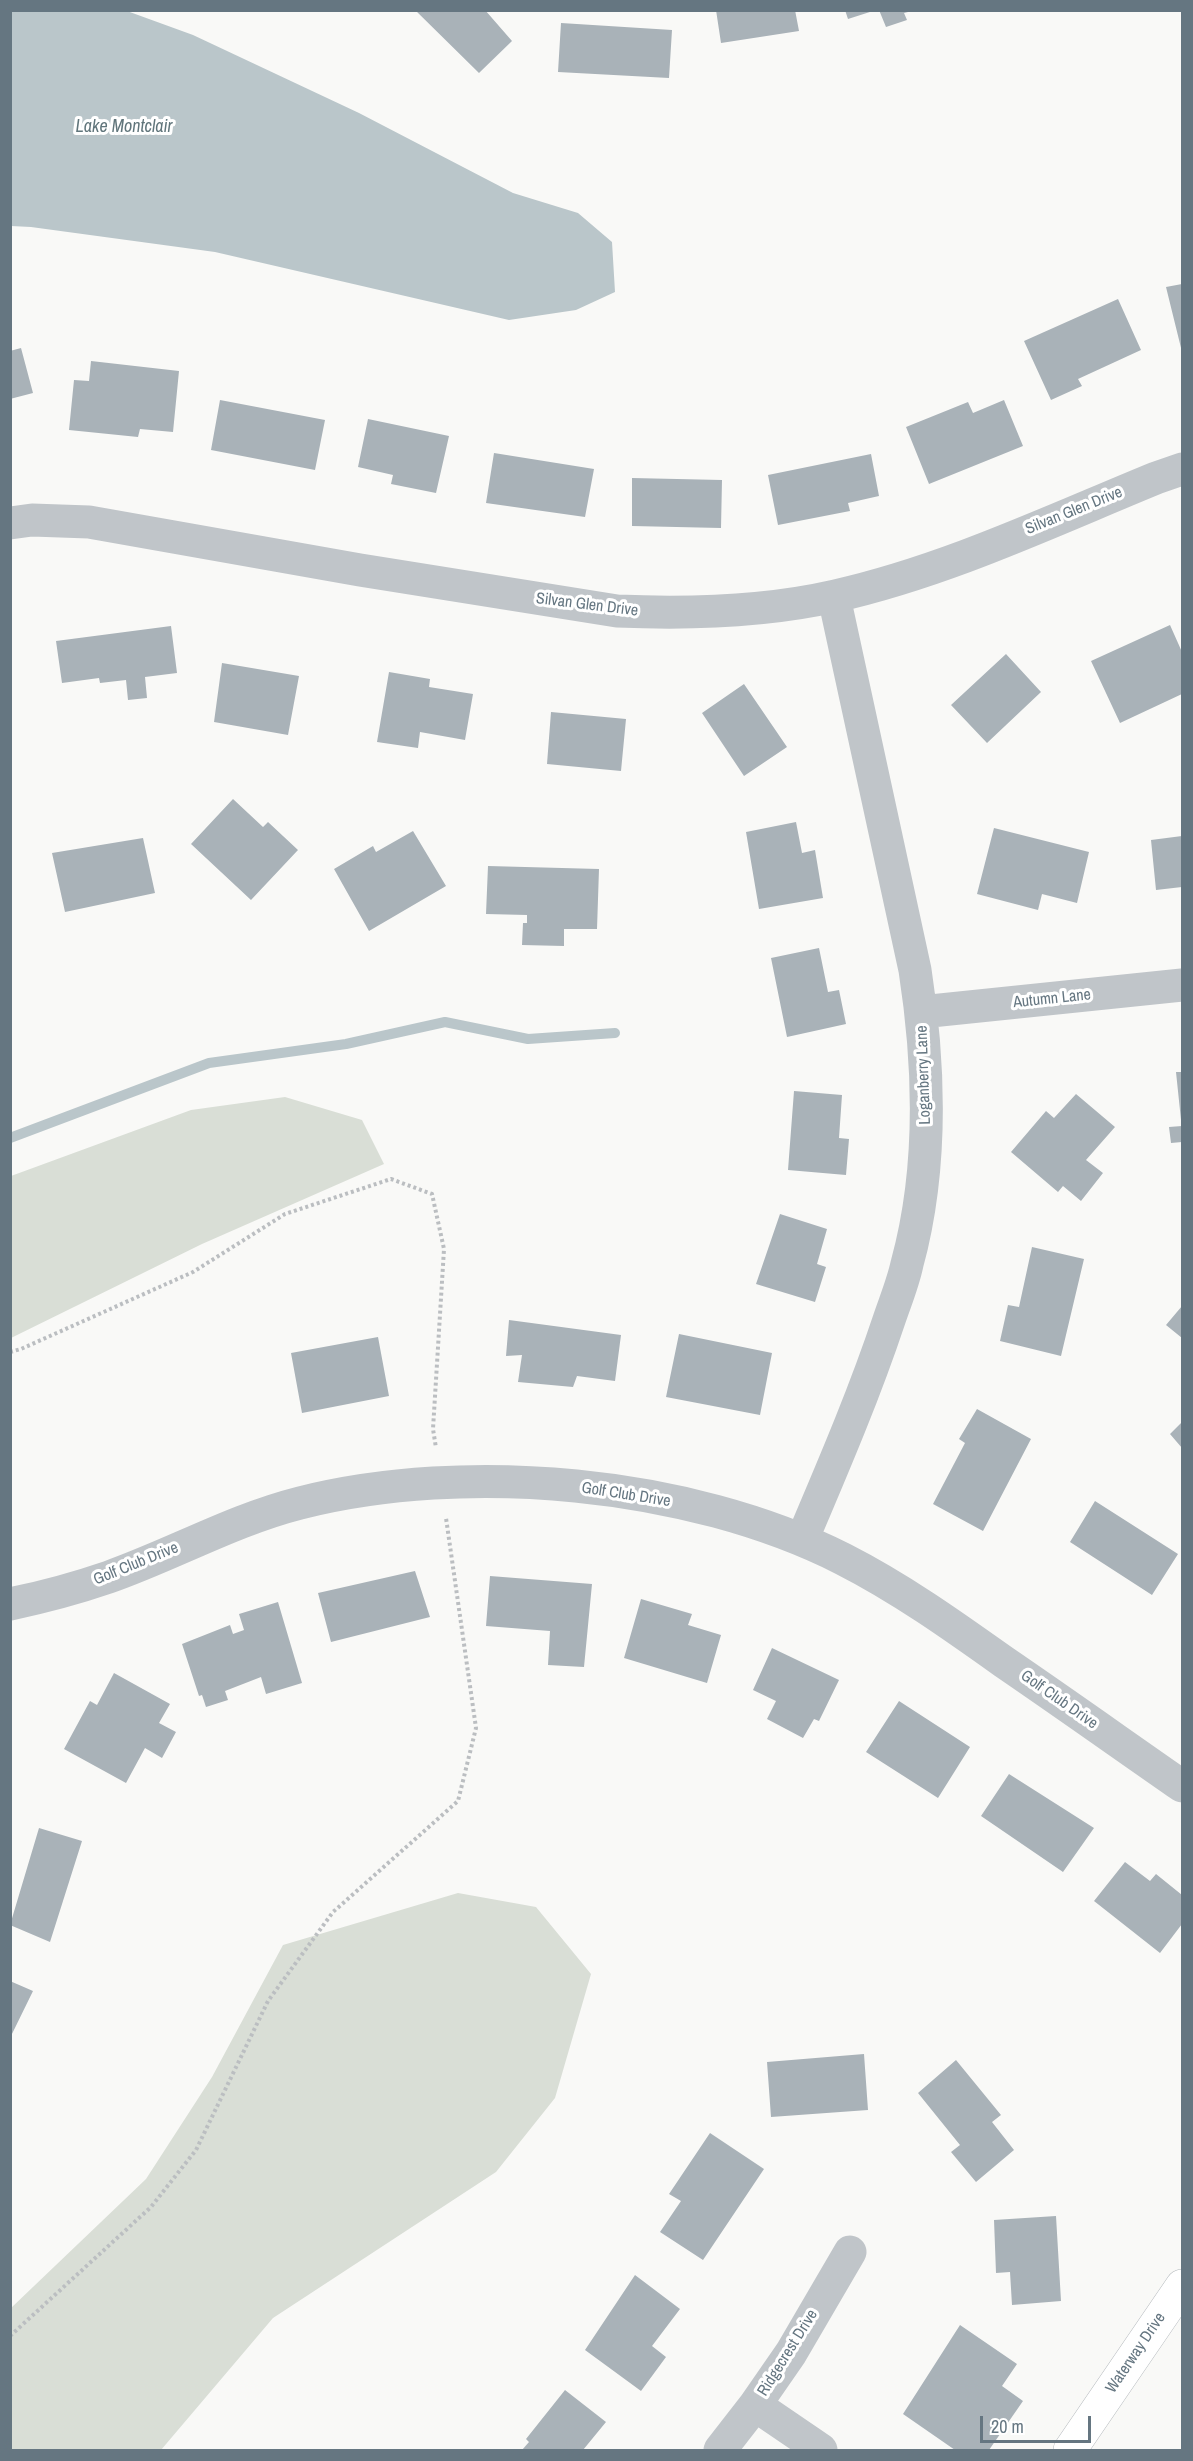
<!DOCTYPE html>
<style>
body{margin:0}
#map{position:relative;width:1193px;height:2461px;overflow:hidden;background:#f9f9f7;font-family:"Archivo Narrow",sans-serif}
canvas{display:block}
.frame{position:absolute;inset:0;border:12px solid #657681;pointer-events:none}
.scale{position:absolute;left:980px;top:2416px;width:111px;height:27px;box-sizing:border-box;border:3px solid #657681;border-top:0;padding-left:8px;font-size:18px;line-height:21px;white-space:nowrap;color:#657681;-webkit-text-stroke:4px #fff;paint-order:stroke}
</style>
<div id="map">
<canvas width="1193" height="2461"></canvas>
<div class="frame"></div>
<div class="scale">20 m</div>
</div>
<script>
const context = document.querySelector('canvas').getContext('2d');
context.lineJoin = 'round';
function paint(path, color) {
  context.fillStyle = color;
  context.fill(path, 'evenodd');
}
function strokePath(path, color, width, dash) {
  context.strokeStyle = color;
  context.lineWidth = width;
  context.lineCap = dash ? 'butt' : 'round';
  context.setLineDash(dash || []);
  context.stroke(path);
}
function drawText(font, color, halo, rows, align = 'center') {
  context.font = font + ' "Archivo Narrow",sans-serif';
  context.lineWidth = 6;
  context.setLineDash([]);
  context.textBaseline = 'middle';
  context.strokeStyle = halo;
  context.fillStyle = color;
  for (const [text, x, y, turn = 0] of rows) {
    context.save();
    context.translate(x, y);
    context.rotate((+turn || 0) * Math.PI / 180);
    context.textAlign = isNaN(turn) ? turn : align;
    if (halo) context.strokeText(text, 0, 0);
    context.fillText(text, 0, 0);
    context.restore();
  }
}
paint(new Path2D(`
 M 285,1097 L 362,1120 L 384,1164 L 202,1244 L 11,1338 L 11,1176 L 191,1110 Z
 M 458,1893 L 536,1907 L 591,1974 L 555,2098 L 496,2172 L 273,2318 L 161,2450 L 11,2450 L 11,2308 L 146,2179 L 212,2077 L 283,1945 Z`), '#d9ded6');
paint(new Path2D(`
 M 11,10 L 127,11 L 193,35 L 359,113 L 513,193 L 578,213 L 612,242 L 615,292 L 576,310 L 509,320 L 215,252 L 31,227 L 11,226 Z`), '#bac6ca');
strokePath(new Path2D(`
 M 10,1138 L 209,1063 L 346,1044 L 445,1022 L 528,1039 L 615,1033`), '#bac6ca', 10);
paint(new Path2D(`
 M 415,10 L 485,10 L 512,41 L 479,73 Z
 M 716,10 L 795,10 L 799,31 L 721,43 Z
 M 845,10 L 873,10 L 873,11 L 848,19 Z
 M 879,10 L 912,10 L 912,11 L 904,13 L 907,20 L 886,27 Z
 M 561,23 L 672,30 L 669,78 L 558,72 Z
 M 1182,284 L 1182,352 L 1166,287 Z
 M 1118,299 L 1141,350 L 1078,379 L 1082,386 L 1051,400 L 1024,341 Z
 M 21,348 L 33,393 L 10,399 L 10,351 Z
 M 91,361 L 179,371 L 173,432 L 140,429 L 138,437 L 69,430 L 74,380 L 89,381 Z
 M 220,400 L 325,420 L 315,470 L 211,450 Z
 M 1004,400 L 1023,446 L 929,484 L 906,427 L 968,402 L 973,413 Z
 M 368,419 L 449,436 L 436,493 L 391,484 L 393,475 L 358,467 Z
 M 494,453 L 594,469 L 585,517 L 486,503 Z
 M 871,454 L 879,496 L 848,503 L 850,511 L 778,525 L 768,475 Z
 M 632,478 L 722,480 L 721,528 L 632,526 Z
 M 1170,625 L 1182,652 L 1182,694 L 1120,723 L 1091,661 Z
 M 171,626 L 177,673 L 145,677 L 147,698 L 128,700 L 126,680 L 100,683 L 99,678 L 62,683 L 56,641 Z
 M 1006,654 L 1041,692 L 987,743 L 951,705 Z
 M 222,663 L 299,676 L 288,735 L 214,722 Z
 M 389,672 L 430,679 L 429,687 L 473,694 L 465,740 L 420,732 L 418,748 L 377,742 Z
 M 744,684 L 787,747 L 744,776 L 702,713 Z
 M 551,712 L 626,719 L 621,771 L 547,764 Z
 M 233,799 L 263,827 L 268,822 L 298,850 L 251,900 L 191,844 Z
 M 796,822 L 802,853 L 815,850 L 823,898 L 759,909 L 746,832 Z
 M 994,828 L 1089,852 L 1077,903 L 1042,894 L 1038,910 L 977,894 Z
 M 413,831 L 446,886 L 369,931 L 334,869 L 373,846 L 376,852 Z
 M 1182,836 L 1182,887 L 1156,890 L 1151,840 Z
 M 143,838 L 155,893 L 65,912 L 52,853 Z
 M 488,866 L 599,869 L 597,929 L 564,929 L 564,946 L 522,945 L 523,923 L 527,923 L 527,915 L 486,914 Z
 M 819,948 L 828,992 L 839,990 L 846,1024 L 787,1037 L 771,958 Z
 M 1176,1072 L 1182,1072 L 1182,1120 L 1181,1120 Z
 M 794,1091 L 842,1095 L 839,1138 L 849,1139 L 846,1175 L 788,1170 Z
 M 1076,1094 L 1115,1127 L 1086,1160 L 1103,1173 L 1081,1201 L 1063,1186 L 1058,1192 L 1011,1152 L 1046,1111 L 1054,1118 Z
 M 1182,1126 L 1182,1142 L 1171,1143 L 1169,1127 Z
 M 780,1214 L 827,1229 L 817,1264 L 826,1267 L 815,1302 L 756,1284 Z
 M 1032,1247 L 1084,1259 L 1061,1356 L 1000,1341 L 1008,1305 L 1019,1307 Z
 M 1182,1306 L 1182,1338 L 1166,1325 Z
 M 509,1320 L 621,1335 L 615,1381 L 577,1376 L 573,1387 L 518,1382 L 522,1355 L 506,1356 Z
 M 679,1334 L 772,1353 L 760,1415 L 666,1397 Z
 M 378,1337 L 389,1396 L 302,1413 L 291,1353 Z
 M 977,1409 L 1031,1439 L 983,1531 L 933,1504 L 965,1443 L 959,1439 Z
 M 1182,1422 L 1182,1448 L 1170,1434 Z
 M 1095,1501 L 1178,1554 L 1152,1595 L 1070,1542 Z
 M 415,1571 L 430,1617 L 331,1642 L 318,1593 Z
 M 490,1576 L 592,1584 L 584,1667 L 548,1665 L 550,1631 L 486,1626 Z
 M 641,1599 L 692,1614 L 688,1625 L 721,1635 L 707,1683 L 624,1658 Z
 M 278,1602 L 302,1683 L 266,1694 L 261,1677 L 225,1691 L 228,1700 L 206,1707 L 202,1695 L 199,1696 L 182,1644 L 230,1625 L 233,1634 L 244,1630 L 239,1614 Z
 M 772,1648 L 839,1680 L 819,1721 L 814,1719 L 803,1738 L 767,1719 L 776,1701 L 753,1690 Z
 M 114,1673 L 170,1704 L 159,1723 L 176,1732 L 162,1758 L 145,1748 L 126,1783 L 64,1749 L 90,1701 L 97,1705 Z
 M 899,1701 L 970,1747 L 938,1798 L 866,1752 Z
 M 1009,1774 L 1094,1828 L 1063,1872 L 981,1816 Z
 M 39,1828 L 82,1841 L 50,1942 L 10,1925 Z
 M 1125,1862 L 1150,1881 L 1156,1874 L 1182,1895 L 1182,1924 L 1160,1953 L 1094,1901 Z
 M 10,1981 L 33,1991 L 10,2038 Z
 M 864,2054 L 868,2110 L 771,2117 L 767,2062 Z
 M 956,2060 L 1001,2115 L 992,2122 L 1014,2150 L 976,2182 L 951,2152 L 960,2145 L 918,2093 Z
 M 710,2133 L 764,2169 L 703,2260 L 660,2232 L 681,2201 L 669,2194 Z
 M 1056,2216 L 1061,2301 L 1012,2305 L 1010,2272 L 996,2273 L 994,2220 Z
 M 635,2275 L 680,2309 L 652,2346 L 666,2357 L 641,2391 L 585,2350 Z
 M 960,2325 L 1017,2364 L 1002,2386 L 1023,2401 L 989,2450 L 955,2450 L 903,2414 Z
 M 565,2390 L 606,2422 L 583,2450 L 522,2450 L 529,2442 L 526,2439 Z`), '#a9b2b8');
const major = new Path2D(`
 M 1070,2450 L 1182,2286`);
strokePath(major, '#b4b9bd', 34);
strokePath(new Path2D(`
 M 10,1352 L 21,1349 L 193,1272 L 285,1214 L 391,1179 L 432,1194 L 444,1249 L 433,1429 L 436,1448
 M 10,2336 L 151,2207 L 196,2150 L 268,2001 L 333,1912 L 458,1801 L 476,1728 L 446,1518`), '#bbbec1', 4, [3, 3]);
strokePath(new Path2D(`
 M 10,523 L 32,520 L 89,522 L 360,570 L 617,611 C 688,614 765,612 835,596 C 946,571 1051,521 1156,478 L 1182,469
 M 921,1012 L 1182,985
 M 802,1540 C 833,1467 864,1395 889,1320 C 895,1302 903,1283 907,1264 C 933,1169 930,1067 915,970 L 834,597
 M 10,1604 C 44,1597 77,1588 109,1577 C 174,1554 233,1520 300,1503 C 466,1461 689,1481 843,1559 C 900,1588 952,1625 1004,1662 C 1064,1703 1123,1745 1182,1786
 M 755,2405 L 821,2450
 M 720,2450 L 755,2405 L 791,2353 L 850,2252`), '#c0c5c9', 33);
strokePath(major, '#fff', 33);
drawText('16px', '#657681', '#fff', [
 ["Silvan Glen Drive",1074,511,-22],
 ["Silvan Glen Drive",587,605,7],
 ["Autumn Lane",1052,999,-6],
 ["Loganberry Lane",924,1075,-92],
 ["Golf Club Drive",626,1495,9],
 ["Golf Club Drive",136,1564,-22],
 ["Golf Club Drive",1059,1700,35],
 ["Ridgecrest Drive",788,2353,-58],
 ["Waterway Drive",1136,2353,-56]
]);
drawText('italic 18px', '#60757b', '#fff', [
 ["Lake Montclair",124,127]
]);
</script>
